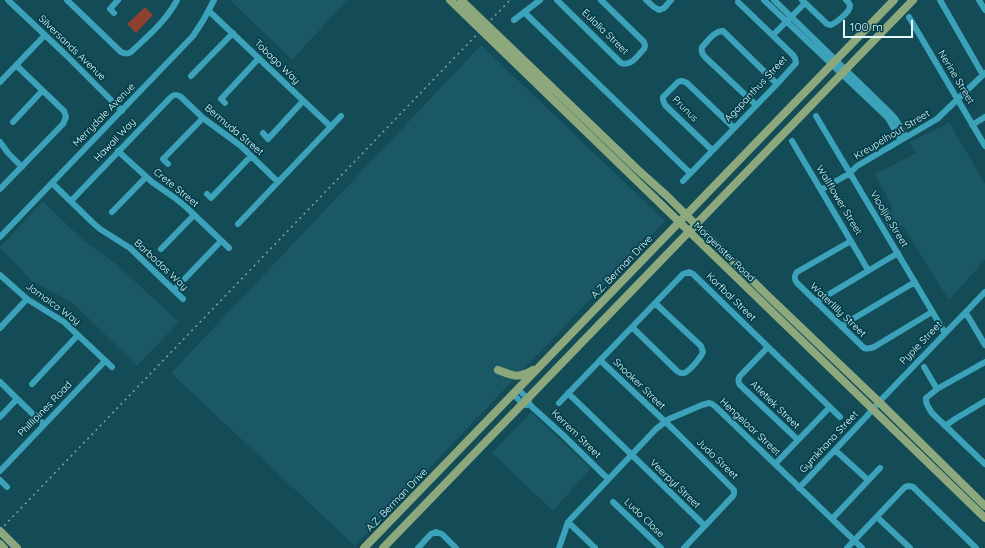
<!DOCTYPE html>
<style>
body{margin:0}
#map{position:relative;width:985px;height:548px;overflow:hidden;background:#134b57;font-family:Quicksand,sans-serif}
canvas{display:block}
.scale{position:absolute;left:843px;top:20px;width:70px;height:18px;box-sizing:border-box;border:2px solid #e6f7fc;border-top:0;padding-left:5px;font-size:12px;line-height:14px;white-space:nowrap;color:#e6f7fc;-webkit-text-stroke:3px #03404c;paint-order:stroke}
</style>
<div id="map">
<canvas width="985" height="548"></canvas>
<div class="scale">100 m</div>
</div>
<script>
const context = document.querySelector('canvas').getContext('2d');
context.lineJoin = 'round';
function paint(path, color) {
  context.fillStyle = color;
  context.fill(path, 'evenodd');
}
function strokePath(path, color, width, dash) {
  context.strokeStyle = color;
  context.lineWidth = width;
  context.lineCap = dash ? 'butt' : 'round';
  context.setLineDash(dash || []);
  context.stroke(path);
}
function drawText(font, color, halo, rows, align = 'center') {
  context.font = font + ' Quicksand,sans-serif';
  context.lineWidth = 3.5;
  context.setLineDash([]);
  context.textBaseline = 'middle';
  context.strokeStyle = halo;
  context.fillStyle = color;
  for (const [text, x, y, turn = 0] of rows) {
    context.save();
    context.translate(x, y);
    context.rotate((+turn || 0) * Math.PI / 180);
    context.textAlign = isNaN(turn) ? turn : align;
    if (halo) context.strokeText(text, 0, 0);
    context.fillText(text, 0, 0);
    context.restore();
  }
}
paint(new Path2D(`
 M 230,0 L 347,0 L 292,60 Z
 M 481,45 L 665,221 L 355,546 L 171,373 Z
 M 949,122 L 985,184 L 985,260 L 949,300 L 902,225 L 891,233 L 882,217 L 893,208 L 875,174 L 916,153 L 909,142 L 943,126 Z
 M 43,201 L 84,241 L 115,263 L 179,322 L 137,366 L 74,304 L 32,281 L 0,248 L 0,247 Z
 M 531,412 L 591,468 L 553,511 L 492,453 Z`), '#1a5865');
paint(new Path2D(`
 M 145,7 L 153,15 L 136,33 L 127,24 Z`), '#8c422f');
strokePath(new Path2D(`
 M 8,0 L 65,54 L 122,111
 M 67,0 L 121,52 C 125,54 128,54 131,52 C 148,36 166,21 177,0
 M 557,0 L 621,63 C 631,67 638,55 644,49 L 645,46 L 644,42 L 601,0
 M 646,0 L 654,7 L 659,10 L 664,8 L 671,0
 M 764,0 L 886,116 L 889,120 L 901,140
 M 774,0 L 887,110 L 895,118 L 906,137
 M 802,0 L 827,24 L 830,25 C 835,24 850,12 850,6 C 850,3 848,2 846,0
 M 940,0 L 983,75
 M 979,0 L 985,10
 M 209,11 L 331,127
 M 524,12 L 690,173
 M 114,13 L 110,9 L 118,0
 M 909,17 L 985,146
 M 514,20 L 540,0
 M 773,35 L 805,3
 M 191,76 L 233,33
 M 0,82 L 45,35
 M 225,103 L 221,99 L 259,58
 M 756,105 L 705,57 C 702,54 701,51 702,47 C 708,41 714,31 723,31 L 777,84
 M 816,116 L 945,333
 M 13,122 L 42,91
 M 972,125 L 985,117
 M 263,133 L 268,139 L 303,101
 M 792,141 L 868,270
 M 0,142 L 8,153 L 22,167
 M 712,150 L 665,105 L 663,100 L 663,97 L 678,82 C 681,80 683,81 687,83 L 734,128
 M 118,151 L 152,182 L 175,198 L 186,207 L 229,248
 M 168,164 L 163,159 L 203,118
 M 683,181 L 777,84 L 796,63 L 795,58 L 793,55 L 738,2
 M 52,183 L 92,222 L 100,229 L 130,248 L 183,299
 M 0,189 L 63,124 L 66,117 L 64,111 L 16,65
 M 821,190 L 850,173 L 857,166 L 937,119 L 985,73
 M 207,194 L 211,198 L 251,156
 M 71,201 L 170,98 C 174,94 177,94 181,97 L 203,118 L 241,146 L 278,182
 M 112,212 L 146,177
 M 238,224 L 341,116
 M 0,237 L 193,36 L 204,19 L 214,0
 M 851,241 L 797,272 C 794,276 794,279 797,283 L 864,348 C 868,349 870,349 874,347 L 932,312
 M 161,249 L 194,215
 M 0,275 L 27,299 L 64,322 L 112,367
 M 174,290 L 221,241
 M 816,302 L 898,253
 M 966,313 L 985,345
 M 841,326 L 915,282
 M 632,327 L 677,371 C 680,373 681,374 684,373 C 690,371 701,357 703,352 L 701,346 L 655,303
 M 0,328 L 27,299
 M 768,347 L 740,376 C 738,379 738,382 740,385 L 798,440
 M 600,360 L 676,432 L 734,490 L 734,494 L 733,496 L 684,548
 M 985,362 L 937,389 L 926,398 C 925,404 929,408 932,413 L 985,464
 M 924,367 L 937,389
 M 0,382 L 44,425
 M 32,384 L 78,335
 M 518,389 L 528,399 L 530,405 L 563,435 L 608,479
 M 568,393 L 705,526
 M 513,394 L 523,404 L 527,405
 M 559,403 L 683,274 L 689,272 L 693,274 L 840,417
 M 0,417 L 17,399
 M 945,426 L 955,419 L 985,401
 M 835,450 L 868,480
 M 775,464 L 830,407
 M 0,471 L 105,361
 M 0,480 L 7,487
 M 799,488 L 866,417 L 879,402 L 985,292
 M 613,502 L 661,548
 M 877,517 L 910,548
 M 832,519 L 880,468
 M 568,522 L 595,548
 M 418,548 L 431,534 L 436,532 L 442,534 L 456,548
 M 559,548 L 568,522 L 656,429 L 669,419 L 702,405 L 709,403 L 712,404 L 717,408 L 862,548
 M 847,548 L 905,487 L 909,486 L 913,487 L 976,548`), '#3ba2b9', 6);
strokePath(new Path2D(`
 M 450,0 L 985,518
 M 461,0 L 638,170 L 667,196 L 765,293 L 879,402 L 985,506
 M 498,370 C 513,376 518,379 533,370
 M 0,531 L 17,548
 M 0,544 L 4,548
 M 364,548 C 541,366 717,182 894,0
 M 383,548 L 913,0`), '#8ca87c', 8);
strokePath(new Path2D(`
 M 0,530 L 510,0`), '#80a4ac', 1.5, [2, 4]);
drawText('10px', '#e6f7fc', '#03404c', [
 ["Eulalia Street",605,32,44],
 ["Silversands Avenue",72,48,44],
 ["Tobago Way",277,62,44],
 ["Nerine Street",956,77,59],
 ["Agapanthus Street",756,89,-47],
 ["Prunus",685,109,45],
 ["Merrydale Avenue",104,115,-46],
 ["Bermuda Street",234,130,40],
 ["Kreupelhout Street",892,135,-31],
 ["Hawaii Way",115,140,-46],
 ["Crete Street",176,188,39],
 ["Wallflower Street",839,200,59],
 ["Viooljie Street",889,219,59],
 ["Morgenster Road",724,252,44],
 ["Barbados Way",161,265,43],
 ["A.Z. Berman Drive",622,267,-46],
 ["Korfbal Street",731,297,44],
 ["Jamaica Way",53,304,36],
 ["Waterlilly Street",838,310,44],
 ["Pypie Street",921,343,-46],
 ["Snooker Street",639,384,44],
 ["Atletiek Street",775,405,44],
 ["Phillipines Road",45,409,-46],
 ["Hengelaar Street",750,427,43],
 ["Kerrem Street",576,434,44],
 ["Gymkhana Street",829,442,-47],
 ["Judo Street",717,459,44],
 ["Veerpyl Street",675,484,44],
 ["A.Z. Berman Drive",397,500,-46],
 ["Ludo Close",644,518,44]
]);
</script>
